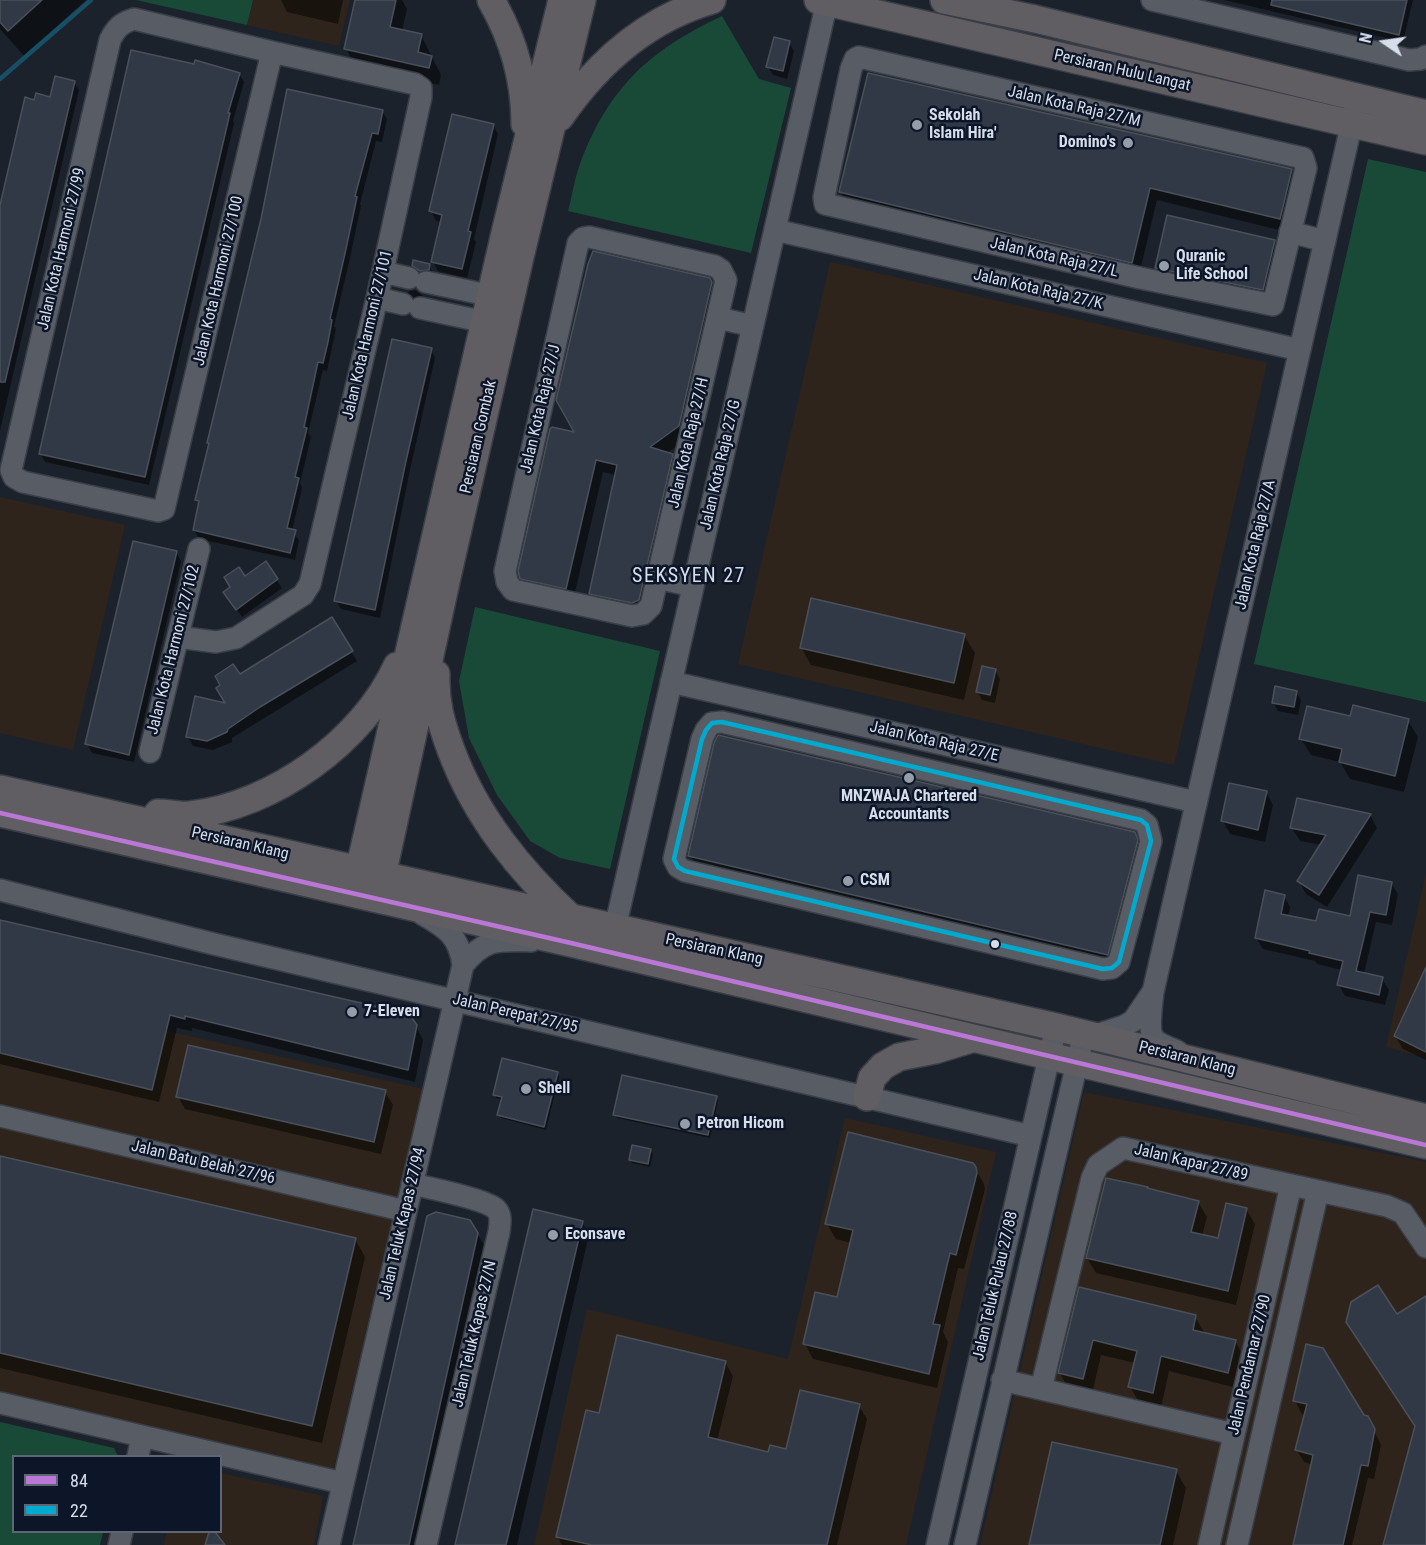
<!DOCTYPE html>
<style>
body{margin:0}
#map{position:relative;width:1426px;height:1545px;overflow:hidden;background:#1c222c;font-family:"Roboto Condensed",sans-serif}
canvas{display:block}
.legend{position:absolute;left:12px;top:1455px;width:210px;height:78px;box-sizing:border-box;background:#0d1628;border:2px solid #5e6676;margin:0;padding:8px 10px;list-style:none;font-size:18px;color:#d7deeb}
.legend li{display:flex;align-items:center;gap:12px;height:30px}
.legend b{width:30px;border:2px solid #5e6676}
.north{position:absolute;left:1354px;top:12px;width:60px;height:60px;-webkit-text-stroke:4px #0d1628;paint-order:stroke;rotate:283deg;font-size:16px;font-weight:700;line-height:24px;text-align:center;color:#d7deeb}
.north::after{content:'';display:block;margin:auto;width:21px;height:27px;background:#d7deeb;clip-path:polygon(50% 0,100% 100%,50% 72%,0 100%)}
</style>
<div id="map">
<canvas width="1426" height="1545"></canvas>
<ul class="legend">
<li><b style="height:8px;background:#ba77d6"></b>84</li>
<li><b style="height:8px;background:#00a9ce"></b>22</li>
</ul>
<div class="north">N</div>
</div>
<script>
const context = document.querySelector('canvas').getContext('2d');
context.lineJoin = 'round';
function paint(path, color) {
  context.fillStyle = color;
  context.fill(path, 'evenodd');
}
function strokePath(path, color, width, dash) {
  context.strokeStyle = color;
  context.lineWidth = width;
  context.lineCap = dash ? 'butt' : 'round';
  context.setLineDash(dash || []);
  context.stroke(path);
}
function drawText(font, color, halo, rows, align = 'center') {
  context.font = font + ' "Roboto Condensed",sans-serif';
  context.lineWidth = 5;
  context.setLineDash([]);
  context.textBaseline = 'middle';
  context.strokeStyle = halo;
  context.fillStyle = color;
  for (const [text, x, y, turn = 0] of rows) {
    context.save();
    context.translate(x, y);
    context.rotate((+turn || 0) * Math.PI / 180);
    context.textAlign = isNaN(turn) ? turn : align;
    if (halo) context.strokeText(text, 0, 0);
    context.fillText(text, 0, 0);
    context.restore();
  }
}
paint(new Path2D(`
 M 253,0 L 350,0 L 339,46 L 247,25 Z
 M 830,262 L 1267,363 L 1174,765 L 738,664 Z
 M 0,497 L 125,525 L 73,750 L 0,733 Z
 M 1426,874 L 1426,1058 L 1386,1047 Z
 M 0,993 L 423,1089 L 333,1471 L 0,1394 Z
 M 1084,1092 L 1426,1162 L 1426,1545 L 980,1545 Z
 M 845,1118 L 996,1152 L 906,1545 L 534,1545 L 587,1309 L 788,1359 Z
 M 221,1473 L 323,1496 L 314,1545 L 164,1545 L 167,1532 L 220,1532 Z`), '#2f241b');
paint(new Path2D(`
 M 136,0 L 253,0 L 247,25 Z
 M 722,16 L 759,79 L 791,88 L 751,253 L 568,211 C 572,197 574,181 579,167 C 607,89 649,50 722,16 Z
 M 1368,159 L 1426,172 L 1426,702 L 1254,664 Z
 M 475,607 L 660,651 L 610,869 L 560,858 L 530,841 L 497,795 L 469,738 L 459,681 Z
 M 0,1422 L 114,1448 L 118,1456 L 14,1456 L 14,1532 L 103,1532 L 100,1545 L 0,1545 Z`), '#184a37');
paint(new Path2D(`
 M 0,0 L 86,0 L 24,56 L 0,29 Z
 M 281,0 L 343,0 L 338,24 L 287,12 Z
 M 357,0 L 402,0 L 407,9 L 402,31 L 421,35 L 441,75 L 439,85 L 356,66 L 346,49 Z
 M 1224,0 L 1413,0 L 1403,42 Z
 M 789,43 L 794,51 L 787,79 L 773,75 L 768,67 Z
 M 239,74 L 244,82 L 233,121 L 234,123 L 149,485 L 45,462 L 40,453 Z
 M 74,82 L 79,90 L 0,431 L 0,210 L 35,101 L 51,98 Z
 M 382,111 L 387,119 L 382,142 L 376,141 L 360,204 L 361,206 L 350,258 L 334,326 L 336,329 L 327,371 L 323,370 L 308,433 L 311,437 L 300,483 L 302,488 L 292,531 L 299,540 L 295,560 L 199,539 L 194,530 L 200,506 L 197,500 Z
 M 493,125 L 498,134 L 474,239 L 476,242 L 467,278 L 438,271 L 433,262 L 442,222 L 436,221 L 431,211 Z
 M 1292,170 L 1299,183 L 1287,232 L 1157,200 L 1139,275 L 848,205 L 841,192 Z
 M 1274,242 L 1282,255 L 1270,302 L 1164,281 L 1156,268 Z
 M 413,265 L 429,266 L 434,274 L 425,279 L 418,274 Z
 M 709,279 L 719,296 L 686,440 L 667,453 L 672,455 L 680,468 L 646,613 L 598,606 L 591,593 L 616,475 L 603,472 L 573,601 L 529,591 L 522,578 L 577,434 Z
 M 415,290 L 422,295 L 426,303 L 419,305 L 412,300 L 408,292 Z
 M 431,349 L 435,358 L 410,470 L 380,618 L 341,609 L 336,601 Z
 M 176,552 L 181,561 L 134,762 L 92,753 L 87,744 Z
 M 265,564 L 282,588 L 242,617 L 230,600 L 245,578 Z
 M 331,619 L 357,661 L 232,738 L 232,742 L 213,750 L 193,746 L 187,736 L 228,705 L 239,676 Z
 M 964,635 L 975,653 L 964,700 L 811,665 L 801,647 Z
 M 995,670 L 1000,679 L 995,703 L 982,700 L 977,691 Z
 M 1296,692 L 1301,700 L 1298,715 L 1278,711 L 1273,702 Z
 M 1351,718 L 1408,721 L 1418,737 L 1404,792 L 1350,779 L 1340,762 L 1311,755 L 1301,739 Z
 M 1266,792 L 1273,805 L 1265,842 L 1230,834 L 1223,821 Z
 M 1370,815 L 1377,828 L 1327,907 L 1306,894 L 1299,881 L 1322,845 L 1300,841 L 1292,828 Z
 M 1134,833 L 1142,846 L 1114,968 L 698,868 L 690,855 Z
 M 1391,883 L 1398,894 L 1392,925 L 1376,922 L 1364,974 L 1382,979 L 1389,990 L 1385,1005 L 1345,996 L 1339,985 L 1342,970 L 1317,964 L 1315,961 L 1263,949 L 1256,938 L 1284,896 L 1290,907 L 1288,917 L 1318,923 L 1351,917 Z
 M 0,922 L 416,1026 L 423,1040 L 415,1082 L 192,1028 L 192,1031 L 177,1028 L 159,1102 L 0,1064 Z
 M 1426,990 L 1426,1060 L 1403,1049 L 1395,1036 Z
 M 557,1073 L 559,1077 L 546,1130 L 501,1118 L 499,1115 L 502,1100 L 496,1098 L 494,1094 Z
 M 385,1092 L 393,1105 L 381,1154 L 185,1109 L 178,1096 Z
 M 716,1097 L 718,1101 L 710,1138 L 617,1118 L 615,1114 Z
 M 650,1150 L 653,1154 L 650,1167 L 632,1163 L 630,1160 Z
 M 0,1157 L 355,1239 L 365,1257 L 322,1443 L 0,1368 Z
 M 975,1168 L 984,1184 L 985,1189 L 964,1269 L 958,1268 L 943,1332 L 948,1342 L 937,1388 L 813,1359 L 805,1344 L 838,1298 L 851,1243 L 836,1239 L 827,1224 Z
 M 1198,1202 L 1207,1217 L 1202,1236 L 1219,1240 L 1246,1209 L 1255,1224 L 1236,1305 L 1096,1273 L 1087,1258 Z
 M 582,1222 L 589,1235 L 517,1545 L 456,1545 Z
 M 477,1233 L 485,1247 L 419,1545 L 354,1545 Z
 M 1080,1289 L 1195,1317 L 1204,1332 L 1204,1334 L 1235,1341 L 1244,1357 L 1237,1388 L 1169,1371 L 1161,1408 L 1139,1402 L 1130,1387 L 1135,1363 L 1101,1355 L 1092,1394 L 1068,1388 L 1060,1373 Z
 M 725,1362 L 733,1376 L 717,1441 L 769,1454 L 787,1450 L 859,1406 L 867,1419 L 837,1545 L 562,1545 L 557,1536 L 600,1415 Z
 M 1295,1401 L 1367,1417 L 1381,1445 L 1374,1479 L 1368,1478 L 1352,1545 L 1294,1545 L 1313,1465 L 1304,1462 L 1296,1449 L 1306,1415 L 1302,1414 Z
 M 1176,1471 L 1186,1488 L 1173,1545 L 1030,1545 Z`), '#0007');
strokePath(new Path2D(`
 M 0,79 L 91,0`), '#174f66', 4.5);
const building = new Path2D(`
 M 0,0 L 42,0 L 8,31 L 0,22 Z
 M 355,0 L 396,0 L 390,27 L 422,34 L 418,52 L 432,56 L 429,68 L 344,49 Z
 M 1272,0 L 1407,0 L 1399,35 L 1271,5 Z
 M 774,37 L 790,41 L 783,71 L 766,67 Z
 M 131,50 L 194,64 L 195,60 L 240,73 L 228,113 L 230,113 L 145,477 L 39,454 Z
 M 868,73 L 1292,169 L 1280,219 L 1150,188 L 1132,263 L 839,192 Z
 M 55,76 L 75,81 L 5,382 L 0,382 L 0,205 L 25,97 L 34,100 L 36,93 L 50,97 Z
 M 287,89 L 383,110 L 378,134 L 372,133 L 355,196 L 357,197 L 346,249 L 330,319 L 332,320 L 328,342 L 323,363 L 318,362 L 304,427 L 307,428 L 295,477 L 299,478 L 287,528 L 296,530 L 290,553 L 193,530 L 199,501 L 195,500 L 209,443 L 207,443 L 261,219 Z
 M 452,114 L 494,124 L 468,231 L 471,232 L 462,269 L 431,262 L 442,215 L 429,211 Z
 M 1167,215 L 1275,240 L 1263,290 L 1155,268 Z
 M 593,251 L 710,278 L 712,282 L 679,426 L 650,447 L 673,454 L 639,600 L 632,603 L 589,594 L 617,465 L 596,460 L 566,589 L 520,579 L 518,571 L 550,429 L 552,427 L 574,432 L 556,400 L 588,264 Z
 M 413,260 L 430,264 L 429,270 L 420,271 L 412,266 Z
 M 392,339 L 432,348 L 406,461 L 375,610 L 334,601 Z
 M 133,541 L 177,551 L 129,755 L 85,744 Z
 M 266,561 L 278,579 L 236,610 L 223,592 L 230,587 L 224,577 L 239,567 L 245,576 Z
 M 811,598 L 965,634 L 954,683 L 800,648 Z
 M 332,617 L 353,651 L 260,707 L 228,729 L 227,732 L 207,741 L 186,737 L 195,696 L 225,703 L 216,688 L 220,685 L 215,676 L 233,664 L 240,674 Z
 M 982,666 L 996,669 L 990,695 L 976,692 Z
 M 1275,686 L 1297,691 L 1294,707 L 1272,703 Z
 M 1353,705 L 1409,719 L 1395,776 L 1339,762 L 1342,749 L 1299,739 L 1307,706 L 1350,716 Z
 M 718,735 L 1135,832 L 1138,840 L 1108,955 L 688,856 L 714,743 Z
 M 1229,783 L 1267,791 L 1258,830 L 1221,821 Z
 M 1297,798 L 1371,814 L 1319,895 L 1297,881 L 1326,835 L 1290,828 Z
 M 1358,875 L 1392,882 L 1386,915 L 1370,912 L 1356,971 L 1383,977 L 1379,995 L 1337,985 L 1343,961 L 1309,953 L 1310,951 L 1255,938 L 1265,890 L 1285,895 L 1281,914 L 1316,921 L 1319,909 L 1350,916 Z
 M 0,920 L 409,1014 L 417,1025 L 408,1070 L 185,1016 L 185,1019 L 170,1015 L 152,1090 L 0,1053 Z
 M 1426,967 L 1426,1052 L 1394,1036 Z
 M 188,1045 L 386,1090 L 374,1142 L 176,1097 Z
 M 502,1058 L 558,1072 L 544,1127 L 497,1115 L 502,1097 L 493,1095 Z
 M 622,1075 L 717,1096 L 708,1135 L 613,1115 Z
 M 848,1132 L 973,1163 L 976,1167 L 977,1173 L 956,1255 L 950,1253 L 933,1324 L 940,1325 L 929,1374 L 803,1344 L 815,1292 L 837,1297 L 853,1230 L 825,1224 Z
 M 632,1145 L 651,1149 L 648,1164 L 629,1160 Z
 M 0,1156 L 356,1238 L 312,1426 L 0,1353 Z
 M 1106,1178 L 1148,1187 L 1147,1188 L 1199,1201 L 1191,1232 L 1218,1238 L 1226,1203 L 1247,1208 L 1228,1291 L 1086,1258 Z
 M 533,1209 L 583,1221 L 554,1344 L 506,1545 L 455,1545 Z
 M 436,1212 L 470,1220 L 478,1233 L 409,1545 L 353,1545 L 421,1243 L 427,1216 Z
 M 1378,1285 L 1397,1314 L 1426,1296 L 1426,1545 L 1383,1545 L 1415,1426 L 1346,1322 L 1351,1302 Z
 M 1079,1287 L 1196,1315 L 1193,1330 L 1236,1340 L 1228,1373 L 1161,1356 L 1153,1393 L 1128,1387 L 1137,1351 L 1093,1340 L 1083,1379 L 1058,1373 Z
 M 617,1335 L 726,1361 L 708,1437 L 768,1452 L 770,1445 L 786,1449 L 800,1390 L 860,1404 L 827,1545 L 592,1545 L 556,1537 L 586,1410 L 599,1413 Z
 M 1306,1344 L 1323,1348 L 1364,1415 L 1368,1416 L 1375,1429 L 1368,1466 L 1361,1465 L 1343,1545 L 1293,1545 L 1313,1455 L 1295,1450 L 1307,1404 L 1293,1401 Z
 M 1052,1442 L 1177,1469 L 1160,1545 L 1029,1545 Z
 M 209,1532 L 215,1532 L 225,1545 L 205,1545 Z`);
paint(building, '#313947');
strokePath(building, '#4a5059', 1.5);
const minor = new Path2D(`
 M 1152,0 L 1409,60 L 1421,59 L 1426,56
 M 859,57 L 1303,158 L 1306,168 L 1273,305 L 1140,278 L 825,204 L 824,197 L 851,69 L 855,59 Z
 M 775,230 L 1300,350
 M 1290,232 L 1325,241
 M 589,237 L 715,266 L 721,270 L 726,280 L 651,606 L 643,614 L 632,616 L 513,590 L 507,582 L 505,571 L 578,243 L 583,238 Z
 M 383,272 L 409,278
 M 426,282 L 492,296
 M 377,298 L 403,304
 M 420,308 L 485,322
 M 718,318 L 753,326
 M 657,578 L 693,586
 M 178,637 L 216,642 L 236,638 L 303,595 L 310,584 L 377,298 L 421,97 L 421,88 L 415,84 L 272,52 L 134,19 C 121,23 116,28 110,40 L 11,470 L 14,477 L 23,482 L 158,511 L 164,509 L 272,52
 M 671,682 L 1196,802
 M 722,722 L 1141,820 L 1147,825 L 1151,841 L 1119,962 L 1112,968 L 1103,969 L 685,871 L 678,867 L 674,859 L 702,739 L 706,730 L 712,723 Z
 M 150,752 L 199,549
 M 0,890 L 214,944 L 1031,1136
 M 615,928 L 827,2
 M 463,965 C 485,938 498,940 531,941
 M 1093,1036 L 1124,1026 L 1133,1021 L 1152,993
 M 1177,1051 C 1170,1048 1161,1045 1155,1040 C 1147,1032 1152,1003 1153,992 L 1355,109
 M 0,1116 L 406,1211
 M 412,1184 C 429,1188 485,1199 496,1209 C 502,1215 500,1224 499,1232 L 426,1545
 M 1002,1380 L 1234,1434
 M 1041,1389 L 1092,1178 L 1098,1165 L 1123,1148 L 1387,1206 L 1403,1213 L 1426,1247
 M 0,1403 L 343,1483
 M 138,1456 L 142,1436
 M 119,1545 L 122,1532
 M 329,1545 L 463,965 C 459,936 447,928 422,914
 M 937,1545 L 1056,1027
 M 965,1545 L 1084,1033
 M 1209,1545 L 1291,1185
 M 1237,1545 L 1318,1191`);
const major = new Path2D(`
 M 491,0 C 513,38 525,80 525,124
 M 818,0 L 1426,141
 M 944,0 L 1035,19 L 1426,114
 M 560,117 C 598,62 646,19 712,0
 M 436,674 C 435,703 441,723 451,750 C 476,817 520,871 572,919
 M 0,789 L 1056,1027 L 1426,1118
 M 0,813 L 571,943 L 1426,1145
 M 158,813 C 169,813 180,816 190,815 C 273,806 363,741 397,666
 M 359,871 L 505,233 L 562,0
 M 382,876 L 447,577 L 520,257 L 582,0
 M 867,1097 L 872,1078 L 883,1066 L 899,1057 L 935,1050 L 971,1039`);
strokePath(minor, '#393e47', 24);
strokePath(major, '#393e47', 30);
strokePath(minor, '#585d65', 21);
strokePath(major, '#605e62', 27);
strokePath(new Path2D(`
 M 0,813 L 571,943 L 1426,1145`), '#ba77d6', 4.5);
strokePath(new Path2D(`
 M 722,722 L 1141,820 L 1147,825 L 1151,841 L 1119,962 L 1112,968 L 1103,969 L 685,871 L 678,867 L 674,859 L 702,739 L 706,730 L 712,723 Z`), '#00a9ce', 4.5);
for (const [x, y, r, color] of [
 [917,125,6,"#969ca8"],
 [1128,143,6,"#969ca8"],
 [1164,266,6,"#969ca8"],
 [909,778,6,"#969ca8"],
 [848,881,6,"#969ca8"],
 [995,944,5,"#d7deeb"],
 [352,1012,6,"#969ca8"],
 [526,1089,6,"#969ca8"],
 [685,1124,6,"#969ca8"],
 [553,1235,6,"#969ca8"]
]) {
  const dot = new Path2D();
  dot.arc(x, y, r, 0, 2 * Math.PI);
  context.fillStyle = color;
  context.fill(dot);
  strokePath(dot, '#0d1628', 2);
}
drawText('16px', '#d7deeb', '#0d1628', [
 ["Persiaran Hulu Langat",1122,71,13],
 ["Jalan Kota Raja 27/M",1074,107,13],
 ["Jalan Kota Harmoni 27/99",62,249,-77],
 ["Jalan Kota Raja 27/L",1054,258,13],
 ["Jalan Kota Harmoni 27/100",219,281,-77],
 ["Jalan Kota Raja 27/K",1038,290,13],
 ["Jalan Kota Harmoni 27/101",368,335,-77],
 ["Jalan Kota Raja 27/J",541,409,-77],
 ["Persiaran Gombak",479,437,-77],
 ["Jalan Kota Raja 27/H",689,443,-77],
 ["Jalan Kota Raja 27/G",721,465,-77],
 ["Jalan Kota Raja 27/A",1256,545,-77],
 ["Jalan Kota Harmoni 27/102",174,650,-76],
 ["Jalan Kota Raja 27/E",934,742,13],
 ["Persiaran Klang",240,844,13],
 ["Persiaran Klang",714,950,12],
 ["Jalan Perepat 27/95",515,1014,13],
 ["Persiaran Klang",1187,1059,14],
 ["Jalan Batu Belah 27/96",203,1163,13],
 ["Jalan Kapar 27/89",1191,1163,13],
 ["Jalan Teluk Kapas 27/94",403,1224,-77],
 ["Jalan Teluk Pulau 27/88",996,1286,-77],
 ["Jalan Teluk Kapas 27/N",475,1334,-77],
 ["Jalan Pendamar 27/90",1250,1365,-77]
]);
drawText('bold 16px', '#d7deeb', '#0d1628', [
 ["Sekolah",929,116],
 ["Islam Hira'",929,134],
 ["Domino's",1116,143,"right"],
 ["Quranic",1176,257],
 ["Life School",1176,275],
 ["MNZWAJA Chartered",909,797,"center"],
 ["Accountants",909,815,"center"],
 ["CSM",860,881],
 ["7-Eleven",364,1012],
 ["Shell",538,1089],
 ["Petron Hicom",697,1124],
 ["Econsave",565,1235]
], 'left');
context.letterSpacing = '1.5px';
drawText('20px', '#d7deeb', '#0d1628', [
 ["SEKSYEN 27",689,577]
]);
context.letterSpacing = '0px';
</script>
